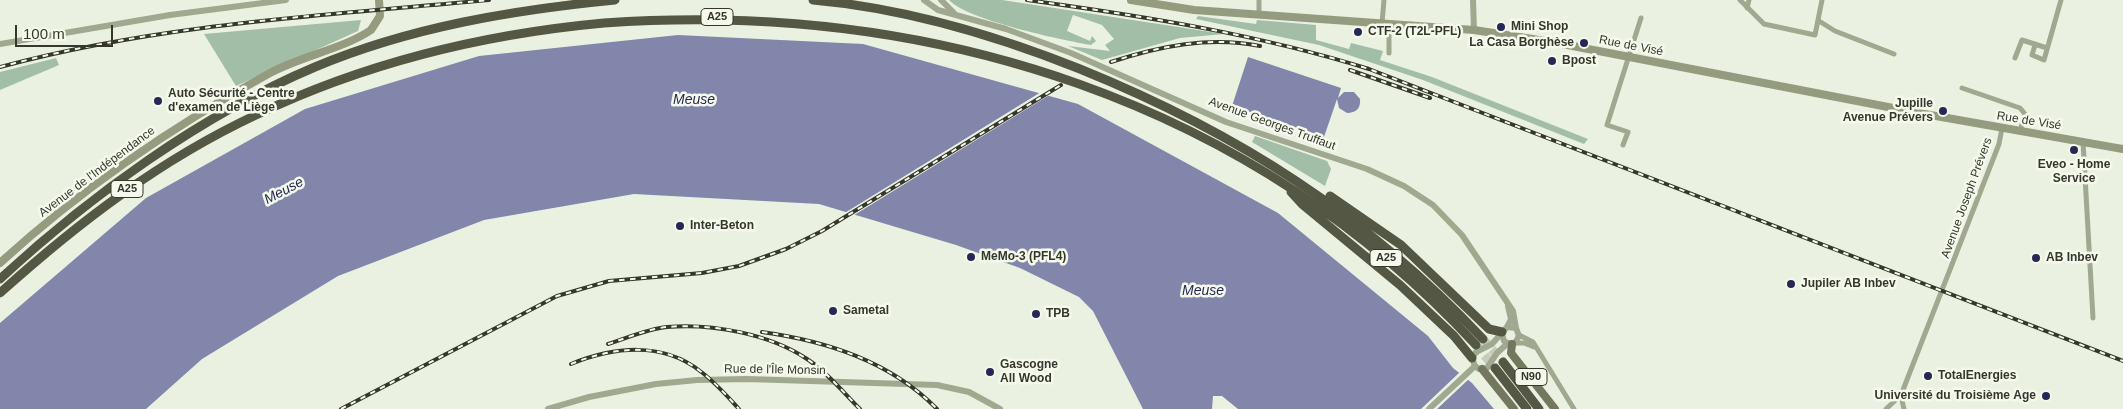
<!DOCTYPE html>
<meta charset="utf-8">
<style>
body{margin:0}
#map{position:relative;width:2123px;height:409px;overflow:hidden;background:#eaf1e0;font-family:Helvetica,sans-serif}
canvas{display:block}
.scale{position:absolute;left:15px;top:25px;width:98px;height:22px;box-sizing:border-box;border:2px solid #35372b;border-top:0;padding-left:6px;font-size:15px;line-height:18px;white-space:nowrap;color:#35372b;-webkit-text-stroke:4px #f4f9ec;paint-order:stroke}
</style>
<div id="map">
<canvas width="2123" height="409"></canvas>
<div class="scale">100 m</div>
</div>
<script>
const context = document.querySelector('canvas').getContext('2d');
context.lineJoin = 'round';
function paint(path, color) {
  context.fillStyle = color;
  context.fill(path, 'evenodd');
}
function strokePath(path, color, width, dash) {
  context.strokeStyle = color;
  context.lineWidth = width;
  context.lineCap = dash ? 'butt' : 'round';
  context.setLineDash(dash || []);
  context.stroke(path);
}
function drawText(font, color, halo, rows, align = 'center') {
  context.font = font + ' Helvetica,sans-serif';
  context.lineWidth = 5;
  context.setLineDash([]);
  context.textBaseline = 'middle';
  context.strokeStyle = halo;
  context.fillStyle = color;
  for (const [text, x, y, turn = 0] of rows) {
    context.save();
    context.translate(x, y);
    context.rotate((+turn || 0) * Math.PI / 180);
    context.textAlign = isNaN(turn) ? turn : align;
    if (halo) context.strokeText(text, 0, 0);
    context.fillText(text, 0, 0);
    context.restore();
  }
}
paint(new Path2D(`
 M 949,0 L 1002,0 L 1224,34 L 1180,38 L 1102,60 L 1068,46 L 1110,51 L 1105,45 L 1114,39 L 1102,25 L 1073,15 L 1067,31 L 1090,41 L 1092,36 L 1096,41 L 1091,45 C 1062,40 967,20 949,0 Z
 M 1198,16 L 1256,24 L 1257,20 L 1316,25 L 1316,40 L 1349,49 L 1351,43 L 1383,51 L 1380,60 L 1432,77 L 1588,139 L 1584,144 L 1423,80 L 1319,45 L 1196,19 Z
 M 361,20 L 358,31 L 236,86 L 204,34 Z
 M 56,58 L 59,65 L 0,90 L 0,72 Z
 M 1255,136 L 1327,161 L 1331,169 L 1325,186 L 1252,142 Z`), '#a2bea7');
paint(new Path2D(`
 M 678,35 L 863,44 L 1078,104 L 1278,213 L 1428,336 L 1453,368 L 1472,383 L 1494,409 L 1238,409 L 1222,396 L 1213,396 L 1212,409 L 1143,409 L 1093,311 L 1079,297 L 1020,268 L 956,245 L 819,204 L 634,194 L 484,220 L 338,276 L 202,359 L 146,409 L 0,409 L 0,323 L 146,198 L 305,109 L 479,56 Z
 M 1248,57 L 1341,88 L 1338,98 L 1344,92 L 1354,92 L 1360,99 C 1361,108 1356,113 1347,113 L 1339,108 L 1337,99 L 1324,137 L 1232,106 Z`), '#8286ab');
paint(new Path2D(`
 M 1041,92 L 1051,94 L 851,217 L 843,214 Z
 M 1461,371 L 1470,378 L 1437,409 L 1421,409 Z`), '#eaf1e0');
strokePath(new Path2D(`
 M 1483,339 L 1503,362
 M 1476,345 L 1495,368`), '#c6ccbc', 9, [9, 4.5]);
strokePath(new Path2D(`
 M 1740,0 L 1764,24 L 1815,35 L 1822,0
 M 1747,8 L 1749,0
 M 1259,15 L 1259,0
 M 1819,21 L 1835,31 L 1894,54
 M 1382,23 L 1384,0
 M 1389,24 L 1389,53
 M 2035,45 L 2032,55 L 2044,60 L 2061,0
 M 2015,58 L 2022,40 L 2047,48
 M 1962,88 L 2020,108 L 2025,114 L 2020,131
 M 2083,141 L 2093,318
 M 1623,145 L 1628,132 L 1607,125 L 1641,18
 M 1519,335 L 1533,342 L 1574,409
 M 1515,343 L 1524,343 L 1534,347
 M 1901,396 L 1904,409
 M 1886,409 L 1901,395 L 1999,144 L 2002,128`), '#a1a890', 5);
strokePath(new Path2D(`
 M 924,0 L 938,10 L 1006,29 L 1071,53 L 1226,122 L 1367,169 L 1404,186 L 1433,205 L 1462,235 L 1513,311 L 1516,328
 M 941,0 L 954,13
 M 1473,0 L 1474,30
 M 0,44 L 170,15 L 286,0
 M 1507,327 L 1511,319 L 1508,306
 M 1502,334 L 1504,341 L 1509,344 L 1515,343 L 1519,336 L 1516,328 L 1507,327 L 1492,344 L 1476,352 L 1472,358 L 1475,366 L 1479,369 L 1487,368 L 1497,353 L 1508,343
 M 548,409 L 589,397 L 656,384 L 697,380 L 747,379 L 937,385 L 969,392 L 1000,409
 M 1429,409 L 1475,366`), '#a1a890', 6);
strokePath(new Path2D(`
 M 1131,0 L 1194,10 L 1474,30 L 1552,42 L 1919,113 L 2123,149
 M 0,263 C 81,189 173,126 270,73 C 301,56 343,49 371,30 L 380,16 L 379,0`), '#959b7f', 8);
strokePath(new Path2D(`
 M 1512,344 L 1511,353 L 1555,409
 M 1482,369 L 1514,409`), '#72775e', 8);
strokePath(new Path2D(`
 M 813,0 C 905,8 995,35 1080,69 C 1238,133 1366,215 1483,339
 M 1291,192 L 1302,204 L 1400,285 L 1454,336 L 1472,358
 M 1330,196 L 1401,245 L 1489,329 L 1502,332
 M 0,279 C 90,196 201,115 315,67 C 410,27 513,10 615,0
 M 0,293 C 79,222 160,160 256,115 C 365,63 484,34 604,23 C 933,0 1250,101 1476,345
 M 1503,362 L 1539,409
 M 1495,368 L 1527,409`), '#545743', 9);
const rail = new Path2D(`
 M 1027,0 C 1143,16 1257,34 1369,69 L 2123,361
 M 1111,62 C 1160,46 1209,36 1260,46
 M 0,67 C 159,24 326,15 489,0
 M 1350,70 L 1430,98
 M 762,332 C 826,341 890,361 937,409
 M 608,344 C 627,338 647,329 667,327 C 711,323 770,334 807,359 C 827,372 843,392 860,409
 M 571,364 C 613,347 662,341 700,371 C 715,382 727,396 739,409
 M 341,409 L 557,296 L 609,281 L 702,273 L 739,266 L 786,249 L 822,231 L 1061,85`);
strokePath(rail, '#35372b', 4);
strokePath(rail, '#f4f9ec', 2, [5.5]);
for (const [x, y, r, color] of [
 [1501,27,5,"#252854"],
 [1358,32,5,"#252854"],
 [1584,43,5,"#252854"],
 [1552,61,5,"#252854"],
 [158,101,5,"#252854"],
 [1943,111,5,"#252854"],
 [2074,150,5,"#252854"],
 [680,226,5,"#252854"],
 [971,257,5,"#252854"],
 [2036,258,5,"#252854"],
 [1791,284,5,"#252854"],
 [833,311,5,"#252854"],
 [1036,314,5,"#252854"],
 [990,372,5,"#252854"],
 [1928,376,5,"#252854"],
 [2046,396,5,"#252854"]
]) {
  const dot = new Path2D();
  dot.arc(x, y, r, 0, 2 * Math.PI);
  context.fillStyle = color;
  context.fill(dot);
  strokePath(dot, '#f4f9ec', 2);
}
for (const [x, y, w] of [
 [717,17,32],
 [127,189,32],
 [1386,258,32],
 [1531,377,32]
]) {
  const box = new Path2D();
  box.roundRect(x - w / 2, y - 8.5, w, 17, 4);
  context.fillStyle = '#f4f9ec';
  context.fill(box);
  strokePath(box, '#35372b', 1);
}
drawText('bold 11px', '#35372b', null, [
 ["A25",717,17],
 ["A25",127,189],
 ["A25",1386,258],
 ["N90",1531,377]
]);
drawText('bold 12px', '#35372b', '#f4f9ec', [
 ["Mini Shop",1511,27],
 ["CTF-2 (T2L-PFL)",1368,32],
 ["La Casa Borghèse",1574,43,"right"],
 ["Bpost",1562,61],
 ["Auto Sécurité - Centre",168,94],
 ["d'examen de Liège",168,108],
 ["Jupille",1933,104,"right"],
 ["Avenue Prévers",1933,118,"right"],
 ["Eveo - Home",2074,165,"center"],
 ["Service",2074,179,"center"],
 ["Inter-Beton",690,226],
 ["MeMo-3 (PFL4)",981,257],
 ["AB Inbev",2046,258],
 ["Jupiler AB Inbev",1801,284],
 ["Sametal",843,311],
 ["TPB",1046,314],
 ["Gascogne",1000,365],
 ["All Wood",1000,379],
 ["TotalEnergies",1938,376],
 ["Université du Troisième Age",2036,396,"right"]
], 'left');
drawText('12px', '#35372b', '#f4f9ec', [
 ["Rue de Visé",1631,46,11],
 ["Rue de Visé",2029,121,9],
 ["Avenue Georges Truffaut",1272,124,20],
 ["Avenue de l'Indépendance",97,172,-37],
 ["Avenue Joseph Prévers",1967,198,-70],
 ["Rue de l'Île Monsin",775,370,1]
]);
drawText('italic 14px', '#252854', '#f4f9ec', [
 ["Meuse",694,100],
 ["Meuse",284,191,-28],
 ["Meuse",1203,291]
]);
</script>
